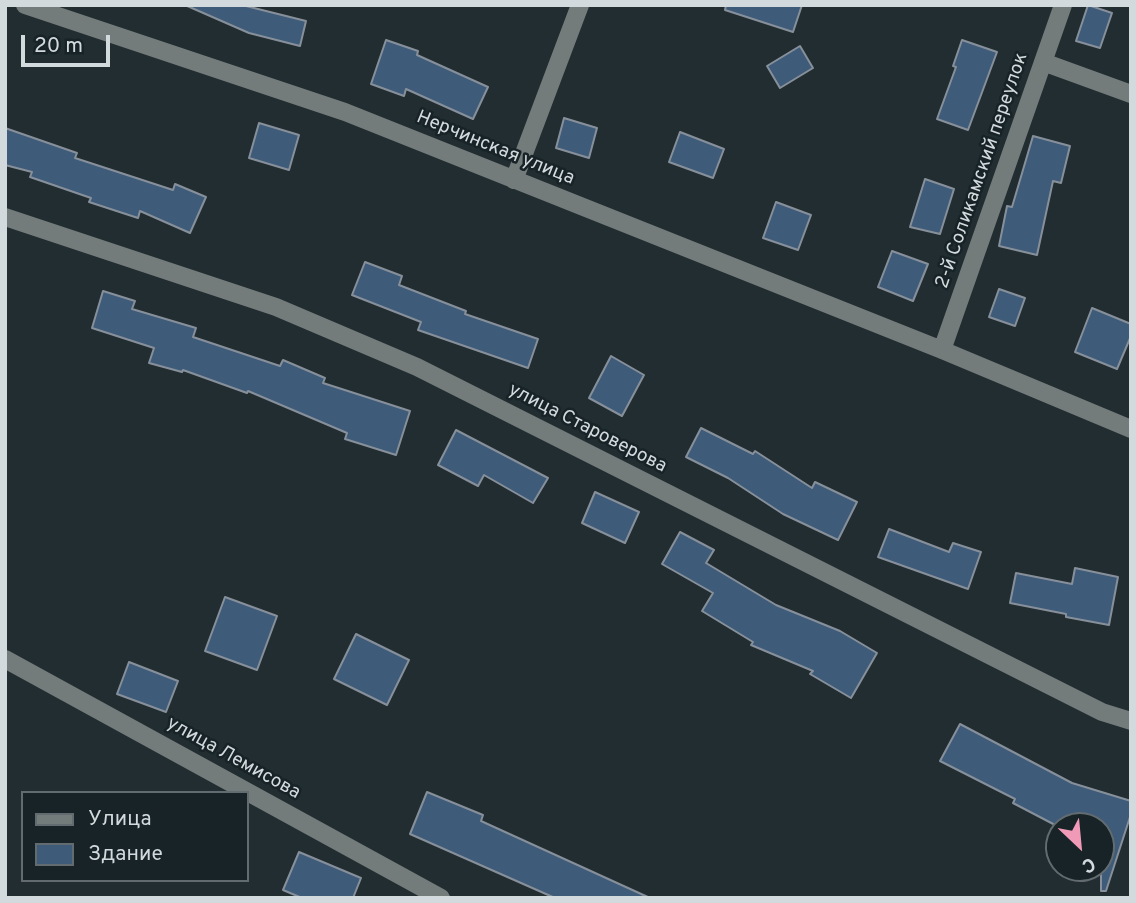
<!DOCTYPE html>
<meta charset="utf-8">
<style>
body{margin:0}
#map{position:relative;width:1136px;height:903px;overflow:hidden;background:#212d31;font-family:Overpass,sans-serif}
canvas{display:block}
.frame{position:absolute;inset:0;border:7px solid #d3dade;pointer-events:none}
.legend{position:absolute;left:21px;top:791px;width:228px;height:91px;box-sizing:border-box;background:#172327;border:2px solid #626c70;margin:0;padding:9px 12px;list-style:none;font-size:21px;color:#d3dade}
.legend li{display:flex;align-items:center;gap:14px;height:35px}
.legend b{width:35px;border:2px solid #626c70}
.north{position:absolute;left:1045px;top:812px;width:70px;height:70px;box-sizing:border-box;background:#172327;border:2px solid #626c70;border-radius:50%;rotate:154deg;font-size:19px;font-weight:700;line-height:28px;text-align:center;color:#d3dade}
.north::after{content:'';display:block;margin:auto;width:24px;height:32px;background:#f09ab7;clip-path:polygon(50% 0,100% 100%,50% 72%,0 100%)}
.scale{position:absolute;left:21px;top:35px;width:89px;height:32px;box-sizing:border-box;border:4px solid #d3dade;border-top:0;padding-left:9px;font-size:21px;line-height:24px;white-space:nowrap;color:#d3dade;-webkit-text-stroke:5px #172327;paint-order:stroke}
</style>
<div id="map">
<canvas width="1136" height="903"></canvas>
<div class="frame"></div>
<ul class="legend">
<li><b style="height:9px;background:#747b7b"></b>Улица</li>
<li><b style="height:19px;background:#3e5b79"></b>Здание</li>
</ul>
<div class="north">С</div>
<div class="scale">20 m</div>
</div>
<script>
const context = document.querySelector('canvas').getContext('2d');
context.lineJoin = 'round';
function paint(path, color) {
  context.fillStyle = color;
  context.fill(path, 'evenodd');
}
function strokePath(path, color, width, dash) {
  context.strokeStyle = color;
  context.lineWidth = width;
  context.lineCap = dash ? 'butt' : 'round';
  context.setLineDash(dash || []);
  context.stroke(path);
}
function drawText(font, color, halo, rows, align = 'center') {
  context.font = font + ' Overpass,sans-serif';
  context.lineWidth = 5;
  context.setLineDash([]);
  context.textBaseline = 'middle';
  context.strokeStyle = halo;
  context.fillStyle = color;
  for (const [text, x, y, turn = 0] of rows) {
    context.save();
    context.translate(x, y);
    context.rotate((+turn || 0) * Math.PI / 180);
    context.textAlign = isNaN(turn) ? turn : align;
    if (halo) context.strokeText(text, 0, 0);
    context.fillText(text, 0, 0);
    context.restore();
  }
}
const building = new Path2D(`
 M 185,5 L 242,5 L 306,21 L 300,46 L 249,33 Z
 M 726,5 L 802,5 L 793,32 L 725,10 Z
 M 1088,5 L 1112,13 L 1100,48 L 1076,41 Z
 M 386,40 L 418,51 L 417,55 L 488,87 L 473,119 L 406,89 L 404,96 L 371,84 Z
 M 962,40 L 997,52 L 968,130 L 937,119 L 956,67 L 953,66 Z
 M 800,46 L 813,68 L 780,88 L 767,66 Z
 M 564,118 L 597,128 L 589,158 L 556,148 Z
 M 259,123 L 299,135 L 289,170 L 249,158 Z
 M 5,128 L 77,153 L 75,158 L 173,190 L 175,184 L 206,197 L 190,233 L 140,211 L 138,218 L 89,202 L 91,198 L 30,177 L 32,172 L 5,165 Z
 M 680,132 L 724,149 L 713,178 L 669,162 Z
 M 1033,136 L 1070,146 L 1061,183 L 1053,181 L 1037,255 L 999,246 L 1007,206 L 1012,207 Z
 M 925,179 L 954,189 L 940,234 L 910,227 Z
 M 776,202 L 811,215 L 798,250 L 763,238 Z
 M 892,251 L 928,264 L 913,301 L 878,287 Z
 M 365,262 L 402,276 L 399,285 L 466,311 L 465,314 L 538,339 L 528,368 L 418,330 L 421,322 L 352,295 Z
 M 999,289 L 1025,298 L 1015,326 L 989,317 Z
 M 103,291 L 135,301 L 132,309 L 196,328 L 193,337 L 280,366 L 283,360 L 325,378 L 323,383 L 410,411 L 396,455 L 345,439 L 347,433 L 248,391 L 247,393 L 183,370 L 182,372 L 149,363 L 154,348 L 92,328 Z
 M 1092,308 L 1131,324 L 1131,336 L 1117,369 L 1075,352 Z
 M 611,356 L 644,375 L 622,416 L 589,398 Z
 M 701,428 L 753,454 L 755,451 L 812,488 L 815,482 L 857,502 L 838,540 L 783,514 L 728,478 L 686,457 Z
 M 456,430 L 548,478 L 533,503 L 484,475 L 478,486 L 438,465 Z
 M 595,492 L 639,512 L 625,543 L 582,523 Z
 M 889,529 L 949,552 L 953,543 L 981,552 L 968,589 L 878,557 Z
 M 680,532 L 714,550 L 706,563 L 776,605 L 840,631 L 877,653 L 851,698 L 810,674 L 813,671 L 751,645 L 753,642 L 702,611 L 713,593 L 662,564 Z
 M 1075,568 L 1118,577 L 1109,625 L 1066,617 L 1066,614 L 1010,603 L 1016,573 L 1072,584 Z
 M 225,597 L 277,616 L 257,670 L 205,651 Z
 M 356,634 L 409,660 L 387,705 L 334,679 Z
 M 129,662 L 178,681 L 166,712 L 117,694 Z
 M 960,724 L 1072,783 L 1131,801 L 1131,814 L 1106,891 L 1101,891 L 1101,826 L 1057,826 L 1013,803 L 1015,799 L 940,761 Z
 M 427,792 L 483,815 L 481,821 L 650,898 L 555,898 L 410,834 Z
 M 299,852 L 361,878 L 353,898 L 302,898 L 283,890 Z`);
paint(building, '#3e5b79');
strokePath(building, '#87909a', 2);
strokePath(new Path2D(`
 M 25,5 L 345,112 L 942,350 L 1131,429
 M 1043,62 L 1131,94
 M 514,180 L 580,5
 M 5,217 L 276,307 L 417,367 L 1102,712 L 1131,721
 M 942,350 L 1063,5
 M 5,659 L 441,898`), '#747b7b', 18);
drawText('19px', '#d3dade', '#172327', [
 ["Нерчинская улица",495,149,22],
 ["2-й Соликамский переулок",983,171,-71],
 ["улица Староверова",587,429,27],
 ["улица Лемисова",233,759,29]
]);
</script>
